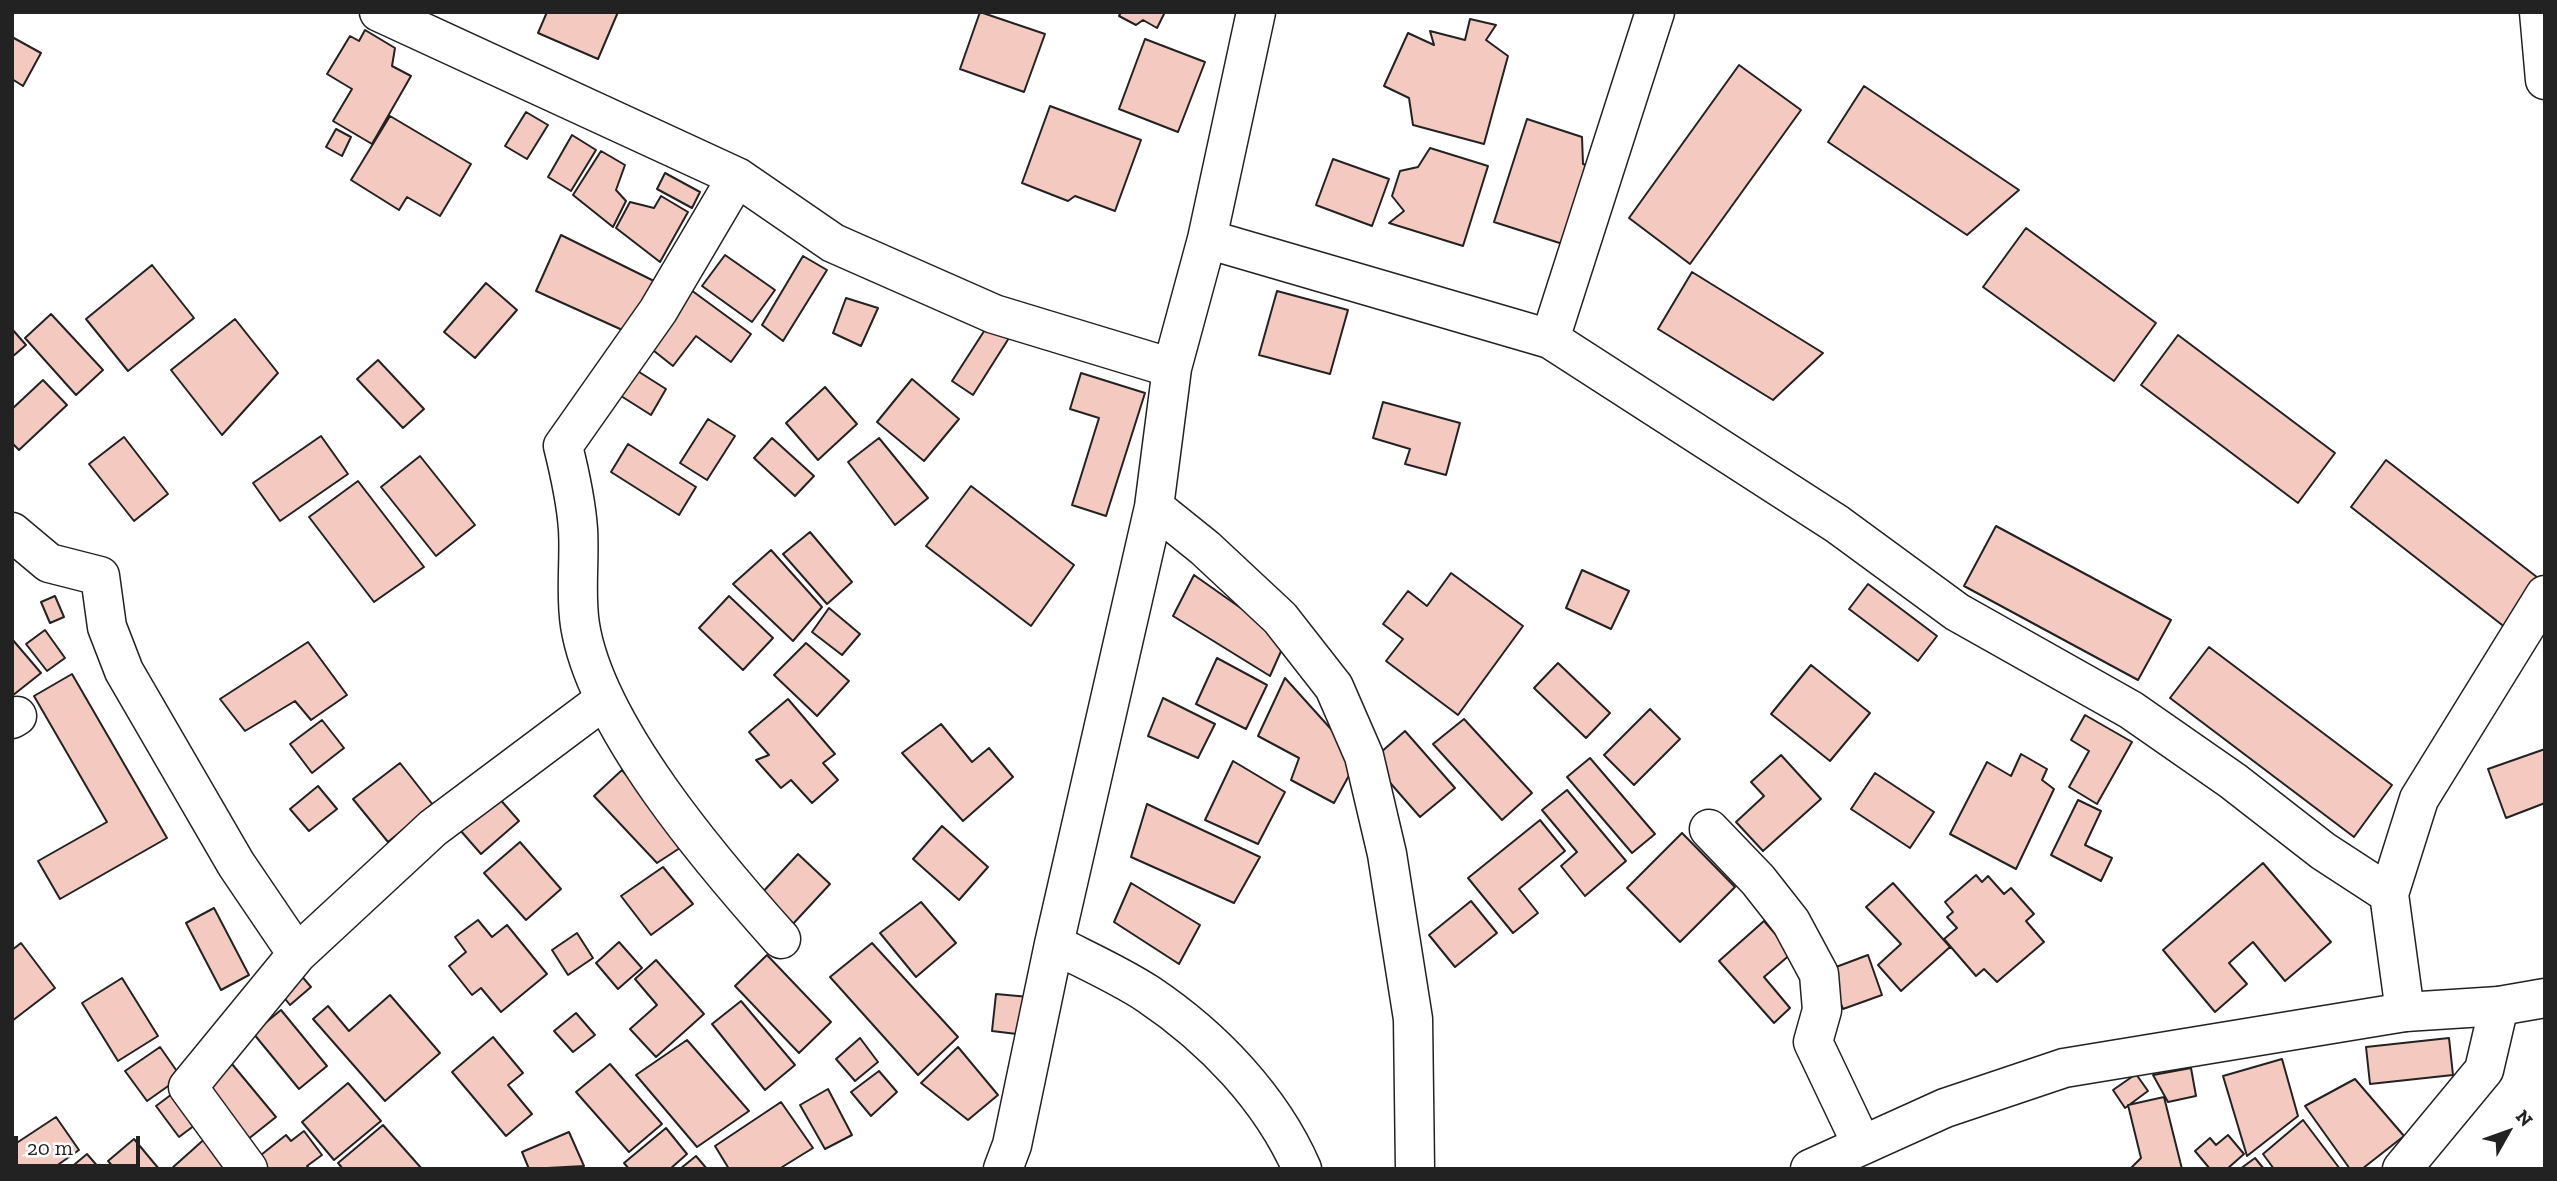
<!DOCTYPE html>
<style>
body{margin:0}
#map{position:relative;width:2557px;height:1181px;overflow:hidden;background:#fff;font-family:"Zilla Slab",serif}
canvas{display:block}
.frame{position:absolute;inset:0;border:14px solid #222;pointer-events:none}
.north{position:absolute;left:2473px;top:1097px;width:70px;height:70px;-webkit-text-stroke:5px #fff;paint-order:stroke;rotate:50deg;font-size:19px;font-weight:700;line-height:28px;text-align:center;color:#222}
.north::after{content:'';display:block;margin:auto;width:24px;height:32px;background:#222;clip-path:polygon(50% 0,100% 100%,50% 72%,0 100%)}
.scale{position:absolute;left:14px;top:1136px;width:126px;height:32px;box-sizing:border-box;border:4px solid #222;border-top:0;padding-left:9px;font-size:21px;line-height:24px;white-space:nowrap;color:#222;-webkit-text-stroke:5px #fff;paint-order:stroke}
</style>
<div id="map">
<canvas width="2557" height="1181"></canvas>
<div class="frame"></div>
<div class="north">N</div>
<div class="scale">20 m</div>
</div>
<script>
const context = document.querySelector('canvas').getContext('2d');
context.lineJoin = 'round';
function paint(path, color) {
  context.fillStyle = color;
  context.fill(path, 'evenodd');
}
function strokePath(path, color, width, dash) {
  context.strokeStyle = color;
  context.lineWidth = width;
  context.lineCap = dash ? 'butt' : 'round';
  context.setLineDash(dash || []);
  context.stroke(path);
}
const building = new Path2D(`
 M 547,12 L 618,12 L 598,59 L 538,33 Z
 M 980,12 L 1045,34 L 1024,92 L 960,69 Z
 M 1121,12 L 1165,12 L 1157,28 L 1143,20 L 1136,25 L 1119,16 Z
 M 1470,19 L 1496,25 L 1486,40 L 1508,56 L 1484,144 L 1413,125 L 1409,98 L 1384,86 L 1408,33 L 1434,45 L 1430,31 L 1465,40 Z
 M 365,30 L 395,48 L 392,66 L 411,76 L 372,144 L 333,121 L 352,89 L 327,74 L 350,36 L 359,41 Z
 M 12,37 L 41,53 L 23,86 L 12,79 Z
 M 1145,39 L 1205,62 L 1178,132 L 1119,109 Z
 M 1739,65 L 1801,110 L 1690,264 L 1629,218 Z
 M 1864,86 L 2019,190 L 1967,235 L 1828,142 Z
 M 1050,106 L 1141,140 L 1115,211 L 1075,196 L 1068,201 L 1022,183 Z
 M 526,112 L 548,125 L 527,159 L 505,146 Z
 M 390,116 L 471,164 L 440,216 L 407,197 L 399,210 L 351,180 Z
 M 1527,119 L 1582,137 L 1583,164 L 1594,168 L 1569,246 L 1494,222 Z
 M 336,129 L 351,137 L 342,156 L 326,147 Z
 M 572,135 L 596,150 L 571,191 L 548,177 Z
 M 1430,148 L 1488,166 L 1463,246 L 1389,223 L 1404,211 L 1392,196 L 1400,171 L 1418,167 Z
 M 601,151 L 625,165 L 616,190 L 626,201 L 613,227 L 573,195 Z
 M 1333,159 L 1389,179 L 1372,226 L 1316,205 Z
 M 665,173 L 700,192 L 692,208 L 657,189 Z
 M 661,196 L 688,212 L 660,262 L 616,228 L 630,202 L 654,208 Z
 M 2026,228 L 2156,323 L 2114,381 L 1983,287 Z
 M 561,235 L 656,282 L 629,333 L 536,291 Z
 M 725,255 L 775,290 L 752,322 L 702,286 Z
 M 803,256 L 827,270 L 783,341 L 762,325 Z
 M 152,265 L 194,318 L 128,371 L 86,319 Z
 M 1692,272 L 1823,353 L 1773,400 L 1658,329 Z
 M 486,283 L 517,310 L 475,358 L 444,332 Z
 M 691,290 L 751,334 L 731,362 L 696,336 L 673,366 L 649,347 Z
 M 1277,291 L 1348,310 L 1330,374 L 1259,355 Z
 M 846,298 L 878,308 L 861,346 L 833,333 Z
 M 51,314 L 103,370 L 76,395 L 25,338 Z
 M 235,319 L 278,373 L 222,435 L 171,370 Z
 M 988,325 L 1009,338 L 973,395 L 952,381 Z
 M 12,329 L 26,345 L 12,357 Z
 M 2178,335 L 2335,453 L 2298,503 L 2141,385 Z
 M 378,360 L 424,409 L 403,428 L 357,379 Z
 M 636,370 L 666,389 L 651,415 L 621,396 Z
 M 1081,373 L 1145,393 L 1106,516 L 1072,505 L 1099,418 L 1070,409 Z
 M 912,379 L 959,419 L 924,461 L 877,422 Z
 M 43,380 L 67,405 L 19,450 L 12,443 L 12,409 Z
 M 825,387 L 857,424 L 818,460 L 786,423 Z
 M 1383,402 L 1460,423 L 1446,475 L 1405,464 L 1410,449 L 1373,438 Z
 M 708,419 L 735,436 L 707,480 L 680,463 Z
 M 321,436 L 348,474 L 280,521 L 253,483 Z
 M 124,437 L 168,494 L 134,521 L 89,464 Z
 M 772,438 L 814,476 L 795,496 L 754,458 Z
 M 879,438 L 928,498 L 895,525 L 848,462 Z
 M 628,444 L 696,487 L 679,515 L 611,472 Z
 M 420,456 L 475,525 L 436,556 L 381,487 Z
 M 2386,460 L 2542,581 L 2506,628 L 2351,507 Z
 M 358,481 L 424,567 L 374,602 L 309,517 Z
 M 971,486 L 1074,565 L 1031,626 L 926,546 Z
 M 1996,526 L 2171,620 L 2138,680 L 1964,586 Z
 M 810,532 L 852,582 L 827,604 L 783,554 Z
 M 771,550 L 822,607 L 793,641 L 733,584 Z
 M 1582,570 L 1629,591 L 1611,629 L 1566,608 Z
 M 1451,573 L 1523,626 L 1458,715 L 1386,661 L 1403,639 L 1383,624 L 1408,591 L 1427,606 Z
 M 1194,575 L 1286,640 L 1270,676 L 1173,616 Z
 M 1868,584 L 1937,636 L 1918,661 L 1849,609 Z
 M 55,596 L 64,617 L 50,623 L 41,602 Z
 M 729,596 L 773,638 L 743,670 L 699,628 Z
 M 829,608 L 860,634 L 842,655 L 812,632 Z
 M 45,630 L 65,658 L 47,671 L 26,644 Z
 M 12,639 L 41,673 L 12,696 Z
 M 308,642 L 347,695 L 311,720 L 295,701 L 245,731 L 220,699 Z
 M 806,643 L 849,681 L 817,716 L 774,675 Z
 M 2209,647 L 2392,785 L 2354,837 L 2170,698 Z
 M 1217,658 L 1267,685 L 1246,729 L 1196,704 Z
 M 1558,663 L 1610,713 L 1586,738 L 1534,688 Z
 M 1811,665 L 1870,713 L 1830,761 L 1771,714 Z
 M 72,674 L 167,838 L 60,899 L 38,861 L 107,822 L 34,696 Z
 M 1285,678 L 1358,759 L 1334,803 L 1291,780 L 1299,758 L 1258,736 Z
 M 1163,698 L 1215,724 L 1198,758 L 1148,736 Z
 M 788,699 L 835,754 L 823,763 L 838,780 L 812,803 L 791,780 L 781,788 L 756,760 L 769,755 L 749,732 Z
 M 1650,709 L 1680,739 L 1634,785 L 1604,755 Z
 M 2085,715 L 2132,742 L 2097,804 L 2069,787 L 2089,751 L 2071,740 Z
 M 1464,719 L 1532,793 L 1502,820 L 1433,744 Z
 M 322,720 L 344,748 L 312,773 L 290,744 Z
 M 941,724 L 972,762 L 989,748 L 1013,777 L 963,821 L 902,753 Z
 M 1405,731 L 1455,788 L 1420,817 L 1371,761 Z
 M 2545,749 L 2545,803 L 2506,818 L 2488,769 Z
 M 2021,754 L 2047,769 L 2042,780 L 2054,789 L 2016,869 L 1950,834 L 1987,762 L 2011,776 Z
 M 1781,755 L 1821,799 L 1763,851 L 1736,822 L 1764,796 L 1751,782 Z
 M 1590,758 L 1655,834 L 1632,853 L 1567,777 Z
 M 1233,761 L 1285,792 L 1258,844 L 1205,820 Z
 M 400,763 L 433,805 L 388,842 L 353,799 Z
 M 622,770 L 686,844 L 657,863 L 594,796 Z
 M 1875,773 L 1934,812 L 1910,848 L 1851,809 Z
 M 318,786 L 337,809 L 309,831 L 290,809 Z
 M 491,789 L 519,821 L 481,854 L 453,822 Z
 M 1567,790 L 1626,861 L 1585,896 L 1561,866 L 1577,852 L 1542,810 Z
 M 2078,800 L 2101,811 L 2085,845 L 2112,858 L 2101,881 L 2051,855 Z
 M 1147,804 L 1260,857 L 1234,903 L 1131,857 Z
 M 1540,820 L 1565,851 L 1519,889 L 1538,913 L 1513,933 L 1468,878 Z
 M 942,826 L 988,867 L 959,900 L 913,859 Z
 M 1682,833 L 1735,887 L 1680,942 L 1627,888 Z
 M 520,842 L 561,889 L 526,920 L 484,873 Z
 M 798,854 L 830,884 L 792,925 L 760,895 Z
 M 2263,863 L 2331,942 L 2285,981 L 2253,942 L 2229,963 L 2247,984 L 2215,1012 L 2163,950 Z
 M 663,867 L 693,904 L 651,935 L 621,896 Z
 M 1976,875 L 1982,882 L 1988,876 L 2004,894 L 2011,888 L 2034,914 L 2026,921 L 2044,942 L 1997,982 L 1984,969 L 1976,976 L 1944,939 L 1957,928 L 1947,917 L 1953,912 L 1945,902 Z
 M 1131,883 L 1200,925 L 1179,964 L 1114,922 Z
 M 1893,883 L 1950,947 L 1901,991 L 1878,965 L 1901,944 L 1866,907 Z
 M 1471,901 L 1497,933 L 1455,967 L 1429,935 Z
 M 921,902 L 956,943 L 916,977 L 880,933 Z
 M 214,908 L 249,975 L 221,990 L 186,923 Z
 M 478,920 L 492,937 L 507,925 L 547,974 L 501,1012 L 481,988 L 472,995 L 449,966 L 466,952 L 455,937 Z
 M 1764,921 L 1792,953 L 1764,977 L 1790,1008 L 1774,1023 L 1719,961 Z
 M 577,933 L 593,958 L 568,975 L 552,950 Z
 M 619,942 L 642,968 L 618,989 L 596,963 Z
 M 21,943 L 55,988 L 12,1021 L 12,950 Z
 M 872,943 L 958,1037 L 918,1075 L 830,977 Z
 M 767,955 L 831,1022 L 799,1053 L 735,986 Z
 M 1868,955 L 1882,995 L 1843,1009 L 1828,970 Z
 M 656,960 L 704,1014 L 656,1057 L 630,1029 L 657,1005 L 635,979 Z
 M 299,973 L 311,987 L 290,1005 L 278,990 Z
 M 122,978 L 158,1036 L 118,1061 L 82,1003 Z
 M 996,994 L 1029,997 L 1025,1035 L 992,1031 Z
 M 390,995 L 440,1053 L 385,1101 L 313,1019 L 328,1006 L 349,1031 Z
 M 741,1001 L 795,1065 L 765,1090 L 712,1024 Z
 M 281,1010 L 327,1066 L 299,1089 L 253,1033 Z
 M 576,1013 L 595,1035 L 573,1052 L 554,1031 Z
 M 493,1037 L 523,1073 L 508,1085 L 532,1114 L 506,1136 L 452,1072 Z
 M 860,1038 L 878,1062 L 855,1081 L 836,1059 Z
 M 2449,1038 L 2453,1075 L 2370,1084 L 2366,1047 Z
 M 687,1040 L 749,1111 L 697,1147 L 636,1075 Z
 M 160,1047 L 181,1077 L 147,1101 L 125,1071 Z
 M 958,1047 L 998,1095 L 968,1120 L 921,1083 Z
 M 2282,1059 L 2298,1116 L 2247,1156 L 2223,1076 Z
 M 232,1064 L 276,1117 L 247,1140 L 203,1087 Z
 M 610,1064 L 662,1124 L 629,1152 L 576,1092 Z
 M 2191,1068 L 2196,1096 L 2168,1102 L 2153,1075 Z
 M 879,1071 L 897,1092 L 871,1116 L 851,1092 Z
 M 2136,1074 L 2148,1091 L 2125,1108 L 2113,1090 Z
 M 2355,1079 L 2404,1136 L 2362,1169 L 2350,1169 L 2305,1106 Z
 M 348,1083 L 381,1121 L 334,1160 L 302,1122 Z
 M 828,1089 L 852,1135 L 825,1149 L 800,1105 Z
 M 176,1091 L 199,1122 L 179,1137 L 156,1106 Z
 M 2164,1097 L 2182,1169 L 2130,1169 L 2141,1158 L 2128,1105 Z
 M 781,1102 L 813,1148 L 779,1169 L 729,1169 L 715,1146 Z
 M 56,1117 L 79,1150 L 52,1169 L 12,1169 L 12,1146 Z
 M 2303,1120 L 2340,1169 L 2274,1169 L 2263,1154 Z
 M 383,1125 L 422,1169 L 343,1169 L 338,1163 Z
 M 666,1128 L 687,1154 L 670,1169 L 629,1169 L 624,1163 Z
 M 304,1131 L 322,1155 L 307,1166 L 310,1169 L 263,1169 L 256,1159 L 286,1135 L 291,1141 Z
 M 569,1132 L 584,1166 L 529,1169 L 522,1152 Z
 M 209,1135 L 231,1160 L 222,1169 L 171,1169 Z
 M 2228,1135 L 2244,1154 L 2227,1169 L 2210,1169 L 2195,1151 L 2210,1138 L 2216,1145 Z
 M 134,1139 L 159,1169 L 115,1169 L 108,1161 Z
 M 87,1154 L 100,1169 L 69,1169 Z
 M 696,1156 L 707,1169 L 680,1169 Z
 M 2255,1158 L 2264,1169 L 2240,1169 Z`);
paint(building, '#f3c9c0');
strokePath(building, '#222', 2);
const street = new Path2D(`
 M 379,12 L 737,177 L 833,243 L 994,314 L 1172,368
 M 2539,12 L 2545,80
 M 737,177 L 658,311 L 563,446 C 570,474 576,501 578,529 C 580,561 575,594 580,625 C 596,727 713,863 781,939
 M 1207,239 L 1550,339 L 1837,524 L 1957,612 L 2131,710 L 2233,781 L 2323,851 L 2389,894
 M 1550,339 L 1655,12
 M 1154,507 L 1205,548 L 1280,618 L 1334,687 L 1364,756 L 1387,854 L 1413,1019 L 1415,1169
 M 12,532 L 49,563 L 100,576 L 107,627 L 124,671 L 236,864 L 297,954
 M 12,719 L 17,716
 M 1709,829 L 1758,880 L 1791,922 L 1819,974 L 1822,1010 L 1813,1042 L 1862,1145
 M 1054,944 C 1085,960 1119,975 1148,994 C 1212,1037 1271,1098 1302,1169
 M 2405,1012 L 2389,894 L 2419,799 L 2545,595
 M 248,1169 L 188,1087 L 297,954 L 433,828 L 604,700
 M 1003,1169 L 1012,1145 L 1054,944 L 1154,507 L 1172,368 L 1207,239 L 1256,12
 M 2402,1169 L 2484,1070 L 2499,1006`);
const secondary = new Path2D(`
 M 1810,1169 L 1945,1108 L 2064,1068 L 2405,1012 L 2499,1006 L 2545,998`);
strokePath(street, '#222', 41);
strokePath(secondary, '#222', 41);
strokePath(street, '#fff', 38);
strokePath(secondary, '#fff', 38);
</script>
